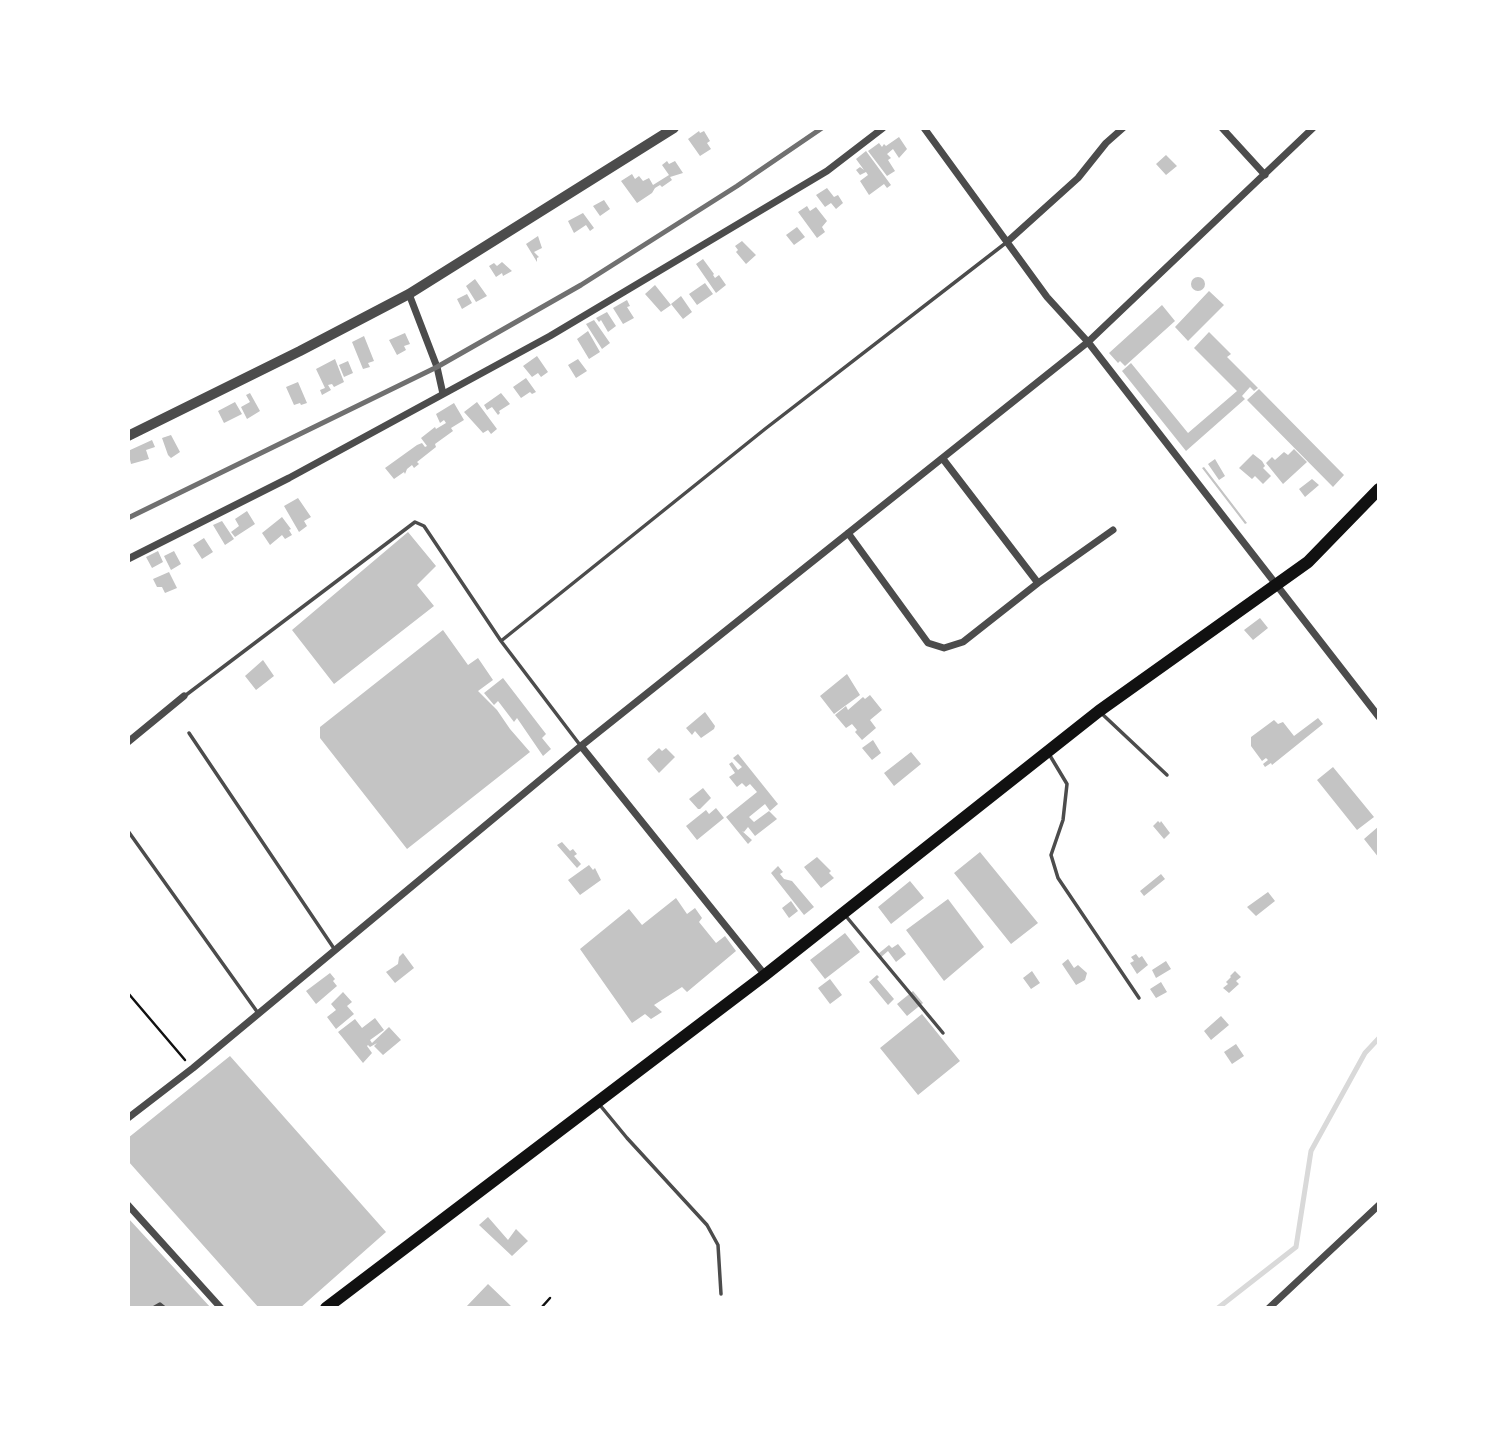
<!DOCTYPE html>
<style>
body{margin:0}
#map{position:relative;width:1507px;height:1436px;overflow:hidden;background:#fff;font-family:"Source Serif 4",serif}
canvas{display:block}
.frame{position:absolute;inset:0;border:130px solid #fff;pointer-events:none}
</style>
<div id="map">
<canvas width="1507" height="1436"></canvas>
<div class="frame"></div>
</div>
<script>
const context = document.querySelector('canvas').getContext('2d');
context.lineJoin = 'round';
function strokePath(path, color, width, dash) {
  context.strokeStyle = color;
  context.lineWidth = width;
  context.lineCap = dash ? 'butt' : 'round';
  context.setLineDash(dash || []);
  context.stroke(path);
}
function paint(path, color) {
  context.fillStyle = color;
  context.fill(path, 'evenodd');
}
strokePath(new Path2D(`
 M 1218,1308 L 1296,1247 L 1311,1151 L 1365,1053 L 1379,1038`), '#d9d9d9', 5);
paint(new Path2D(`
 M 699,131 L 700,133 L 704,131 L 710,141 L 707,143 L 711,149 L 700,156 L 688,139 Z
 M 899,137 L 907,149 L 899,158 L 893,149 L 887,154 L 891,158 L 888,160 L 895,171 L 887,176 L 868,151 L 879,143 L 882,147 L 884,144 L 886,146 Z
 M 866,151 L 891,185 L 887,188 L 884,184 L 869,195 L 860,181 L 868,175 L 866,172 L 860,175 L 856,170 L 860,167 L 864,170 L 856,159 Z
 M 1166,155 L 1177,166 L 1166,175 L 1156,164 Z
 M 667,161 L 669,164 L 675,161 L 683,173 L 670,177 L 672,180 L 662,187 L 660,185 L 655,188 L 652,193 L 637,203 L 621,181 L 632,174 L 635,179 L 639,176 L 643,181 L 649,178 L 653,185 L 669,175 L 662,165 Z
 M 827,188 L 834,197 L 838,195 L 843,203 L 836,209 L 831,203 L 825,207 L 816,195 Z
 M 604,200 L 610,209 L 600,216 L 593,206 Z
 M 807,206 L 810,211 L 816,207 L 827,221 L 822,227 L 825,232 L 817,238 L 798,212 Z
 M 583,213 L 594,228 L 590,231 L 586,225 L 574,233 L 568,221 Z
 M 797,227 L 805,237 L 794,245 L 786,235 Z
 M 538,236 L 542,248 L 534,252 L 539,257 L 537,258 L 537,262 L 526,244 Z
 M 742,241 L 756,255 L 746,264 L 736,252 L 738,250 L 735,246 Z
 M 703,259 L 714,274 L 713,275 L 715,278 L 719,275 L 726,285 L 716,293 L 696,264 Z
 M 502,262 L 512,271 L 503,276 L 502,273 L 496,277 L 489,266 L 494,263 L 497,266 Z
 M1191 284a7 7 0 1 1 14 0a7 7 0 1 1-14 0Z
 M 475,279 L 487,296 L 476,302 L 466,286 Z
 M 705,283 L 713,294 L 697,305 L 689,294 Z
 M 655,285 L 671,305 L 661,312 L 645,294 Z
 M 1209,291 L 1224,305 L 1188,341 L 1175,327 Z
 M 467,294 L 472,303 L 462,309 L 457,299 Z
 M 681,296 L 692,312 L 683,319 L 671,304 Z
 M 627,300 L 630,306 L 627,307 L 634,318 L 623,324 L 613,308 Z
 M 1162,305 L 1175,321 L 1125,366 L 1120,361 L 1118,363 L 1109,353 Z
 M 607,312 L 616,326 L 608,332 L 601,320 L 599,322 L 596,318 Z
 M 594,320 L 610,343 L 602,349 L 586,324 Z
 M 588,331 L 600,352 L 589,359 L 577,339 Z
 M 1209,332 L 1231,354 L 1227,357 L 1258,388 L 1254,391 L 1250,387 L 1242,396 L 1245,399 L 1186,451 L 1122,371 L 1131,363 L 1188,433 L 1237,391 L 1194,348 Z
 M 405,333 L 410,344 L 404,346 L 406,350 L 397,355 L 389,340 Z
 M 364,336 L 374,361 L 368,363 L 370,367 L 363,369 L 352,342 Z
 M 537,356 L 548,372 L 541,377 L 538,373 L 532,377 L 523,366 Z
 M 335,359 L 344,382 L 334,387 L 332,384 L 328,385 L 331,390 L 322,395 L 320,390 L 325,388 L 316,369 Z
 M 578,359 L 587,371 L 576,378 L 568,365 Z
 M 348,361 L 353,373 L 344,377 L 339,365 Z
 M 526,378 L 536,392 L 532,394 L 530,392 L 521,398 L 513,387 Z
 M 298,382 L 307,403 L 301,405 L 300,403 L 294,405 L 286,387 Z
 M 1259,389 L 1344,475 L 1333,487 L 1247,400 Z
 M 250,393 L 260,411 L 247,419 L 241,407 L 250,402 L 246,395 Z
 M 501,393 L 510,404 L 499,411 L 500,413 L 498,415 L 492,407 L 487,410 L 484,405 Z
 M 235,402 L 242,414 L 224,423 L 218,411 Z
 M 477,402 L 497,429 L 491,434 L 488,430 L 483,433 L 464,412 Z
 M 454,403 L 464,420 L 451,428 L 453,431 L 435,444 L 436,447 L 417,462 L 419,464 L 414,468 L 412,465 L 407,469 L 405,474 L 404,472 L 394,479 L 385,468 L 417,445 L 422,443 L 425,447 L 427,446 L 421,438 L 435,427 L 436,429 L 446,423 L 444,420 L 440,423 L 436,414 Z
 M 171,435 L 180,452 L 171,458 L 168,455 L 162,438 Z
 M 152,440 L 155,447 L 146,450 L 149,459 L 131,464 L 128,451 Z
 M 1294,449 L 1307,462 L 1283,484 L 1266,463 L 1272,457 L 1275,460 L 1284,452 L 1288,455 Z
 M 1253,454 L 1262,461 L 1265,466 L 1263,468 L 1271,476 L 1263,484 L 1255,476 L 1252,479 L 1239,468 Z
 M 1215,459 L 1225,476 L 1219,480 L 1208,464 Z
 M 1204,467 L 1247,523 L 1245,524 L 1202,468 Z
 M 1312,479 L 1319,485 L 1305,497 L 1299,489 Z
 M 298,498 L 311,517 L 304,521 L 307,526 L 299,532 L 284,506 Z
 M 247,511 L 255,524 L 235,537 L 231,532 L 239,526 L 235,519 Z
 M 282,517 L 291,529 L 289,530 L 292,535 L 285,539 L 282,535 L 270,545 L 262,533 Z
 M 222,521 L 234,539 L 225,545 L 213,525 Z
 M 408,532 L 436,566 L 417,585 L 434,606 L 334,684 L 292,630 Z
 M 204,538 L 213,552 L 202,559 L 193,545 Z
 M 158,551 L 163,562 L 152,568 L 146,557 Z
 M 174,551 L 181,564 L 171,570 L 164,556 Z
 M 169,572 L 177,588 L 165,593 L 162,587 L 157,587 L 153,579 Z
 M 1260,618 L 1268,628 L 1253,640 L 1244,630 Z
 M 443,630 L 468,665 L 478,658 L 493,680 L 478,691 L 497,710 L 510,729 L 530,752 L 407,849 L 320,738 L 320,727 Z
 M 263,660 L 274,676 L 256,690 L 245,676 Z
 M 847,674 L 860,695 L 834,714 L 820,696 Z
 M 503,678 L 546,734 L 542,738 L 551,749 L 543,756 L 517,718 L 514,722 L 498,701 L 494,705 L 484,693 Z
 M 870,695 L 882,710 L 870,720 L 876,728 L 862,740 L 855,732 L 857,730 L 852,724 L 846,728 L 835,715 L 846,706 L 848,710 L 863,697 L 865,699 Z
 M 705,712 L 715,726 L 714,729 L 701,738 L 695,731 L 692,735 L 686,728 Z
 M 1318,718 L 1323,724 L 1272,765 L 1271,763 L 1265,767 L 1263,764 L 1268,760 L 1266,758 L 1262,761 L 1251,746 L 1251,737 L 1274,720 L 1278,724 L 1283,722 L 1294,736 Z
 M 873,740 L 881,753 L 872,760 L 862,748 Z
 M 659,748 L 662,751 L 666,748 L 675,757 L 659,773 L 647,759 Z
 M 911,752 L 921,764 L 894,786 L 884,773 Z
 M 738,754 L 778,804 L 770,811 L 765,804 L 749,817 L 754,822 L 769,811 L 777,819 L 755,836 L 748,827 L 744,832 L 742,831 L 752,840 L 748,844 L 726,817 L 757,792 L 750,784 L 746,787 L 742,783 L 737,787 L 729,777 L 735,773 L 729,764 L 732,762 L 738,770 L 742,767 L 733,758 Z
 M 1333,767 L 1374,817 L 1357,830 L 1317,780 Z
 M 703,788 L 711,798 L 700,809 L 698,809 L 689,799 Z
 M 716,808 L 724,818 L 697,840 L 686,826 L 706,810 L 709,814 Z
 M 1158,821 L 1160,823 L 1161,821 L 1170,833 L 1164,839 L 1153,826 Z
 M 1379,826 L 1379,858 L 1364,839 Z
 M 562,842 L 570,851 L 573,849 L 577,854 L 574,856 L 581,864 L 577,868 L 557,845 Z
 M 980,852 L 1038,923 L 1011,944 L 954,873 Z
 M 817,857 L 831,871 L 829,873 L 834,878 L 821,888 L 804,867 Z
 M 589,865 L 593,870 L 595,868 L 601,880 L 580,895 L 568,880 Z
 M 778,866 L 783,872 L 780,874 L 784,879 L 792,881 L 814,907 L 804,915 L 771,873 Z
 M 1161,874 L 1165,879 L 1144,896 L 1140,891 Z
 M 910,881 L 924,898 L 891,924 L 878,907 Z
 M 1268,892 L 1275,901 L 1256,916 L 1247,907 Z
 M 676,898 L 687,914 L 695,908 L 702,918 L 699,922 L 716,943 L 725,936 L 736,951 L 687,992 L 682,987 L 654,1005 L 662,1012 L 651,1019 L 645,1014 L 632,1023 L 580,949 L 629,909 L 642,925 Z
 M 948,899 L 984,947 L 944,981 L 906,930 Z
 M 791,901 L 798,911 L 789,918 L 782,908 Z
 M 845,933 L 860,952 L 825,979 L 810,960 Z
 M 898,944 L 906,954 L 896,962 L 888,951 L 880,958 L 878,954 L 889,945 L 892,948 Z
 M 403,953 L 414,968 L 395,983 L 386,972 L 398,964 L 399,957 Z
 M 1136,954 L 1139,958 L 1142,956 L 1148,965 L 1137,974 L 1130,963 L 1134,961 L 1131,957 Z
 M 1068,959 L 1074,968 L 1078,965 L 1087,973 L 1085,980 L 1076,985 L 1062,964 Z
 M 1166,961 L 1171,969 L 1156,978 L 1152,970 Z
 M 1032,971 L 1040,983 L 1031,989 L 1023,978 Z
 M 1235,971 L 1241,977 L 1236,981 L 1239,984 L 1229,993 L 1223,988 L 1228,984 L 1226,982 L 1231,977 L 1230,976 Z
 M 330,973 L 335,979 L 333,981 L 337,986 L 316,1004 L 306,991 Z
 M 877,975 L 879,977 L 877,979 L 894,999 L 888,1005 L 869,982 Z
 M 830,979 L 842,995 L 830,1004 L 818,988 Z
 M 1161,982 L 1167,992 L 1156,998 L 1150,989 Z
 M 913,991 L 923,1003 L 907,1016 L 897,1004 Z
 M 343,992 L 352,1002 L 347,1006 L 354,1014 L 336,1029 L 327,1017 L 336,1010 L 331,1004 Z
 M 922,1014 L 960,1061 L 918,1095 L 880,1048 Z
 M 1221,1016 L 1229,1025 L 1211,1040 L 1204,1031 Z
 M 375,1018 L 384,1030 L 370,1040 L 372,1043 L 389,1027 L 401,1040 L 383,1055 L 374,1046 L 377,1043 L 370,1047 L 368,1045 L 367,1046 L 372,1053 L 363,1063 L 338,1032 L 355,1019 L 362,1028 Z
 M 1236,1044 L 1244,1056 L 1232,1064 L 1224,1052 Z
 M 230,1056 L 386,1232 L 300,1308 L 259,1308 L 128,1161 L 128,1138 Z
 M 488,1217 L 508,1240 L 516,1229 L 528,1241 L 512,1256 L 479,1225 Z
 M 128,1218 L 211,1308 L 128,1308 Z
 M 488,1284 L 511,1306 L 509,1308 L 465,1308 Z`), '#c4c4c4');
strokePath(new Path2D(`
 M 128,993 L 185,1060
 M 541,1308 L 550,1298`), '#111', 2.5);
strokePath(new Path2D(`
 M 501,641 L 765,429 L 1007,242
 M 186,695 L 415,522 L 424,526 L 501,641 L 580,745
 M 1100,712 L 1167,775
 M 189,733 L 335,950
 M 1049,754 L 1067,784 L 1063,820 L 1051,855 L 1058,878 L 1139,998
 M 128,831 L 258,1013
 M 845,915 L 943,1033
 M 599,1104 L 627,1138 L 707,1225 L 718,1245 L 721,1294
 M 153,1308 L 160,1304 L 165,1308`), '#4c4c4c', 3.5);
strokePath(new Path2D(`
 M 924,128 L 1047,297 L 1088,342 L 1379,717
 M 1222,128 L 1265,175
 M 1007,242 L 1078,178 L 1106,143 L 1123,128
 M 409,294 L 437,367 L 443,394
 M 943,459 L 1038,583
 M 848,533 L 928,643 L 944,648 L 963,642 L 1038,583 L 1113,530
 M 128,559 L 289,478 L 550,336 L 827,171 L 883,128
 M 128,742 L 184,696
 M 581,746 L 765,975
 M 128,1118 L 193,1068 L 581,746 L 1088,342 L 1313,128
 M 128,1205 L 221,1308
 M 1269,1308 L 1379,1205`), '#4c4c4c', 7);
strokePath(new Path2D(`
 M 128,436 L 300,351 L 409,294 L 674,128`), '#4c4c4c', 10);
strokePath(new Path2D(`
 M 326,1308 L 765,975 L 1099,711 L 1308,562 L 1379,489`), '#111', 12);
strokePath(new Path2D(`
 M 128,518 L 437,367 L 581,285 L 737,186 L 822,128`), '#707070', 5);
</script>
